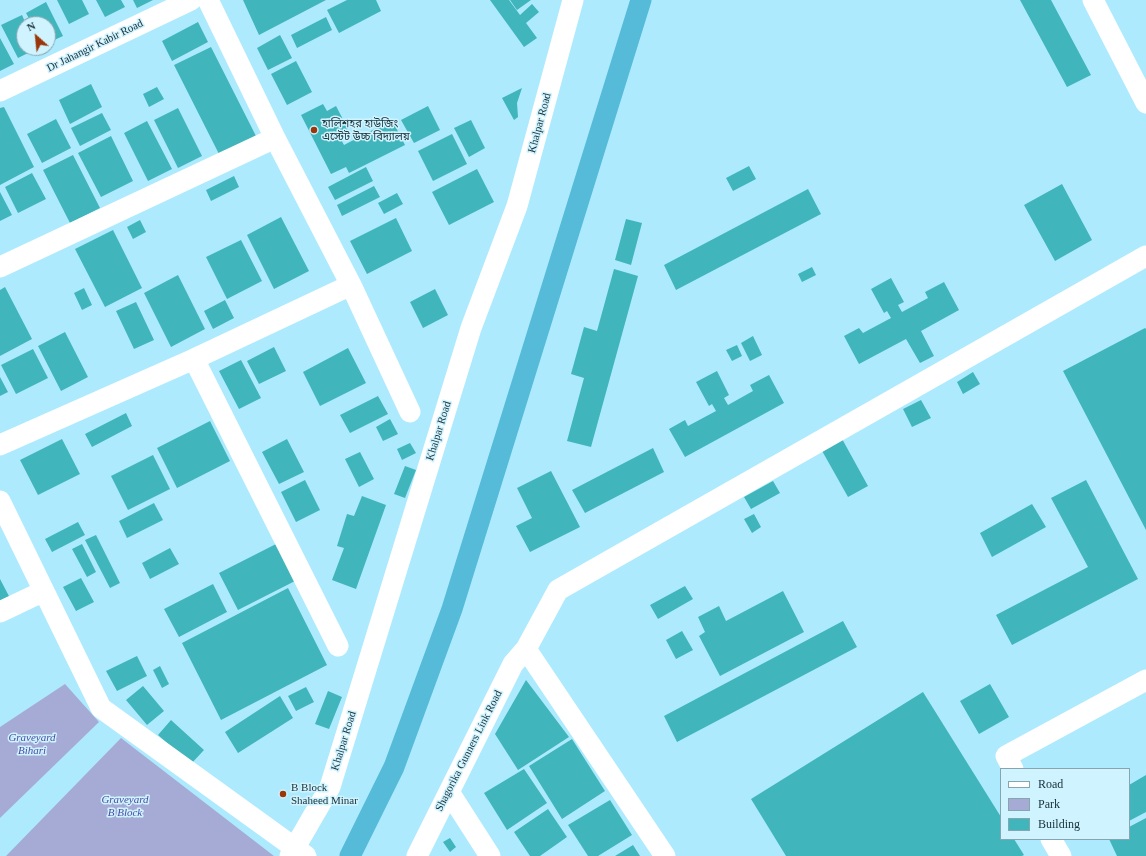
<!DOCTYPE html>
<meta charset="utf-8">
<style>
body{margin:0}
#map{position:relative;width:1146px;height:856px;overflow:hidden;background:#adeafe;font-family:"Times New Roman",serif}
canvas{display:block}
.legend{position:absolute;left:1000px;top:768px;width:130px;height:72px;box-sizing:border-box;background:#cff3ff;border:1px solid #86a5af;margin:0;padding:5px 7px;list-style:none;font-size:12px;color:#183138}
.legend li{display:flex;align-items:center;gap:8px;height:20px}
.legend b{width:20px;border:1px solid #86a5af}
.north{position:absolute;left:16px;top:16px;width:40px;height:40px;box-sizing:border-box;background:#cff3ff;border:1px solid #86a5af;border-radius:50%;rotate:333deg;font-size:11px;font-weight:700;line-height:16px;text-align:center;color:#183138}
.north::after{content:'';display:block;margin:auto;width:14px;height:18px;background:#9b360a;clip-path:polygon(50% 0,100% 100%,50% 72%,0 100%)}
</style>
<div id="map">
<canvas width="1146" height="856"></canvas>
<ul class="legend">
<li><b style="height:5px;background:#fff"></b>Road</li>
<li><b style="height:11px;background:#a6abd6"></b>Park</li>
<li><b style="height:11px;background:#40b5bb"></b>Building</li>
</ul>
<div class="north">N</div>
</div>
<script>
const context = document.querySelector('canvas').getContext('2d');
context.lineJoin = 'round';
function paint(path, color) {
  context.fillStyle = color;
  context.fill(path, 'evenodd');
}
function strokePath(path, color, width, dash) {
  context.strokeStyle = color;
  context.lineWidth = width;
  context.lineCap = dash ? 'butt' : 'round';
  context.setLineDash(dash || []);
  context.stroke(path);
}
function drawText(font, color, halo, rows, align = 'center') {
  context.font = font + ' "Times New Roman","Noto Sans Bengali",serif';
  context.lineWidth = 3;
  context.setLineDash([]);
  context.textBaseline = 'middle';
  context.strokeStyle = halo;
  context.fillStyle = color;
  for (const [text, x, y, turn = 0] of rows) {
    context.save();
    context.translate(x, y);
    context.rotate((+turn || 0) * Math.PI / 180);
    context.textAlign = isNaN(turn) ? turn : align;
    if (halo) context.strokeText(text, 0, 0);
    context.fillText(text, 0, 0);
    context.restore();
  }
}
paint(new Path2D(`
 M 65,684 L 99,722 L 0,818 L 0,727 Z
 M 121,738 L 274,856 L 6,856 Z`), '#a6abd6');
strokePath(new Path2D(`
 M 350,856 L 394,767 L 452,609 L 641,0`), '#55bbd8', 21);
paint(new Path2D(`
 M 57,0 L 82,0 L 89,14 L 69,24 Z
 M 96,0 L 121,0 L 125,7 L 105,17 Z
 M 133,0 L 153,0 L 137,8 Z
 M 243,0 L 326,0 L 259,35 Z
 M 347,0 L 376,0 L 381,11 L 339,33 L 327,10 Z
 M 490,0 L 509,0 L 520,15 L 532,4 L 539,12 L 526,23 L 537,38 L 524,47 Z
 M 510,0 L 531,0 L 517,10 Z
 M 1020,0 L 1051,0 L 1091,75 L 1067,87 Z
 M 46,2 L 63,36 L 48,43 L 48,24 L 32,24 L 26,13 Z
 M 22,15 L 26,24 L 24,24 L 24,48 L 38,48 L 18,58 L 1,25 Z
 M 326,17 L 332,30 L 297,48 L 291,35 Z
 M 198,22 L 208,42 L 172,61 L 162,41 Z
 M 280,35 L 292,58 L 268,70 L 257,48 Z
 M 0,38 L 14,64 L 0,71 Z
 M 211,47 L 257,138 L 220,156 L 174,65 Z
 M 296,61 L 312,92 L 287,105 L 271,74 Z
 M 91,84 L 102,107 L 70,124 L 59,100 Z
 M 157,87 L 164,99 L 149,107 L 143,94 Z
 M 522,88 L 517,103 L 518,117 L 514,120 L 502,98 Z
 M 323,104 L 327,111 L 336,106 L 348,129 L 338,134 L 344,145 L 392,120 L 405,145 L 349,173 L 346,167 L 331,174 L 301,115 Z
 M 428,106 L 440,130 L 414,143 L 401,120 Z
 M 4,107 L 34,167 L 0,185 L 0,108 Z
 M 178,108 L 202,156 L 178,168 L 154,120 Z
 M 102,113 L 111,130 L 80,146 L 71,128 Z
 M 56,119 L 71,148 L 42,163 L 27,134 Z
 M 471,120 L 485,148 L 469,157 L 454,128 Z
 M 147,121 L 172,169 L 148,181 L 124,133 Z
 M 452,134 L 467,164 L 433,181 L 418,151 Z
 M 111,136 L 133,181 L 101,197 L 78,153 Z
 M 73,155 L 100,208 L 70,223 L 43,170 Z
 M 749,166 L 756,179 L 733,191 L 726,178 Z
 M 366,167 L 373,181 L 335,200 L 328,187 Z
 M 477,169 L 494,202 L 449,225 L 432,192 Z
 M 32,173 L 46,199 L 18,213 L 5,187 Z
 M 234,176 L 239,187 L 211,201 L 206,190 Z
 M 1062,184 L 1092,240 L 1055,261 L 1024,205 Z
 M 374,186 L 380,197 L 342,216 L 337,205 Z
 M 808,189 L 821,214 L 676,290 L 664,265 Z
 M 0,192 L 12,215 L 0,221 Z
 M 397,193 L 403,204 L 384,214 L 378,203 Z
 M 281,217 L 309,271 L 274,289 L 247,235 Z
 M 396,218 L 412,251 L 367,274 L 350,241 Z
 M 626,219 L 642,223 L 631,265 L 615,260 Z
 M 140,220 L 146,232 L 133,239 L 127,227 Z
 M 113,230 L 142,288 L 105,307 L 75,249 Z
 M 241,240 L 262,281 L 227,299 L 206,257 Z
 M 812,267 L 816,275 L 802,282 L 798,274 Z
 M 614,269 L 638,276 L 591,447 L 567,441 L 584,378 L 571,374 L 584,327 L 597,331 Z
 M 178,275 L 205,329 L 171,347 L 144,293 Z
 M 891,278 L 904,302 L 898,305 L 902,312 L 928,298 L 925,292 L 944,282 L 959,310 L 921,331 L 934,356 L 920,363 L 906,339 L 859,364 L 844,336 L 859,328 L 863,333 L 891,318 L 887,311 L 884,313 L 871,289 Z
 M 5,287 L 32,339 L 0,356 L 0,290 Z
 M 84,288 L 92,305 L 82,310 L 74,293 Z
 M 435,289 L 448,315 L 423,328 L 410,302 Z
 M 225,300 L 234,318 L 213,329 L 204,311 Z
 M 136,302 L 154,340 L 134,349 L 116,311 Z
 M 1145,328 L 1146,329 L 1146,530 L 1063,371 Z
 M 65,332 L 88,377 L 61,391 L 38,346 Z
 M 753,336 L 762,355 L 750,361 L 741,343 Z
 M 737,345 L 742,356 L 732,361 L 726,350 Z
 M 274,347 L 286,371 L 259,384 L 247,361 Z
 M 348,348 L 366,383 L 320,406 L 303,372 Z
 M 33,349 L 48,378 L 16,394 L 1,365 Z
 M 241,360 L 261,398 L 239,409 L 219,371 Z
 M 717,371 L 729,395 L 724,398 L 728,405 L 753,391 L 750,385 L 769,375 L 784,403 L 685,457 L 669,429 L 685,420 L 688,426 L 716,411 L 712,404 L 709,406 L 696,382 Z
 M 973,372 L 980,384 L 963,394 L 957,382 Z
 M 0,377 L 8,392 L 0,396 Z
 M 378,396 L 388,414 L 350,433 L 340,415 Z
 M 921,400 L 931,418 L 912,427 L 903,409 Z
 M 126,413 L 132,426 L 92,447 L 85,434 Z
 M 390,419 L 398,434 L 383,441 L 376,427 Z
 M 210,421 L 230,461 L 177,488 L 157,448 Z
 M 841,437 L 868,486 L 848,497 L 821,449 Z
 M 62,439 L 80,474 L 38,495 L 20,460 Z
 M 287,439 L 304,472 L 279,484 L 262,452 Z
 M 410,443 L 416,453 L 402,460 L 397,449 Z
 M 653,448 L 664,472 L 585,513 L 572,490 Z
 M 360,452 L 374,479 L 359,487 L 345,459 Z
 M 153,455 L 170,489 L 128,510 L 111,476 Z
 M 405,466 L 416,470 L 405,498 L 394,494 Z
 M 551,471 L 580,527 L 530,552 L 516,526 L 532,518 L 517,488 Z
 M 305,480 L 320,510 L 296,522 L 281,492 Z
 M 1086,480 L 1138,579 L 1012,645 L 996,615 L 1088,567 L 1051,498 Z
 M 773,481 L 780,493 L 751,509 L 744,497 Z
 M 362,496 L 386,505 L 356,589 L 332,580 L 344,548 L 337,546 L 347,514 L 354,516 Z
 M 154,503 L 163,520 L 127,538 L 119,521 Z
 M 1032,504 L 1046,527 L 992,557 L 980,533 Z
 M 754,514 L 761,527 L 752,533 L 744,519 Z
 M 78,522 L 85,535 L 52,552 L 45,539 Z
 M 96,535 L 120,583 L 110,588 L 85,540 Z
 M 82,544 L 96,572 L 87,577 L 72,549 Z
 M 276,544 L 295,581 L 238,610 L 219,573 Z
 M 170,548 L 179,564 L 150,579 L 142,563 Z
 M 81,578 L 94,602 L 76,611 L 63,587 Z
 M 0,579 L 11,600 L 0,606 Z
 M 213,584 L 227,612 L 179,637 L 164,609 Z
 M 685,586 L 693,599 L 658,619 L 650,605 Z
 M 288,588 L 327,665 L 221,720 L 182,643 Z
 M 783,591 L 804,632 L 720,676 L 699,636 L 705,632 L 698,617 L 719,606 L 726,621 Z
 M 843,621 L 857,647 L 677,742 L 664,716 Z
 M 682,631 L 693,650 L 676,659 L 666,640 Z
 M 137,656 L 147,676 L 117,691 L 106,671 Z
 M 160,666 L 169,684 L 162,688 L 153,670 Z
 M 526,680 L 569,737 L 518,770 L 495,734 Z
 M 990,684 L 1009,717 L 979,734 L 960,701 Z
 M 143,686 L 164,711 L 147,725 L 126,700 Z
 M 306,687 L 314,702 L 296,711 L 288,696 Z
 M 328,691 L 342,697 L 329,729 L 315,724 Z
 M 923,692 L 1001,817 L 1001,839 L 1014,839 L 1024,855 L 1022,856 L 786,856 L 751,799 Z
 M 280,696 L 293,718 L 238,753 L 225,732 Z
 M 171,720 L 204,750 L 191,764 L 158,735 Z
 M 572,739 L 605,791 L 562,819 L 529,766 Z
 M 524,769 L 547,803 L 507,830 L 484,793 Z
 M 1146,775 L 1146,812 L 1129,821 L 1129,785 Z
 M 610,800 L 632,835 L 598,856 L 588,856 L 568,825 Z
 M 548,809 L 567,837 L 540,856 L 530,856 L 514,832 Z
 M 1146,818 L 1146,856 L 1117,856 L 1109,839 L 1129,839 L 1129,827 Z
 M 450,838 L 456,847 L 450,852 L 443,842 Z
 M 633,845 L 640,856 L 615,856 Z`), '#40b5bb');
strokePath(new Path2D(`
 M 1093,0 L 1146,103
 M 0,91 L 191,0
 M 0,267 L 275,138 L 208,0
 M 351,285 L 410,412
 M 194,359 L 338,646
 M 0,445 L 194,359 L 351,285 L 275,138
 M 0,501 L 101,708 L 306,856
 M 0,612 L 44,591
 M 526,649 L 665,856
 M 1013,769 L 1006,756 L 1146,680
 M 449,792 L 490,856
 M 1051,839 L 1061,856
 M 290,856 L 330,787 L 471,328 L 517,206 L 573,0
 M 417,856 L 513,664 L 526,649 L 558,590 L 1146,256`), '#fff', 21);
for (const [x, y, r, color] of [
 [314,130,4,"#9b360a"],
 [283,794,4,"#9b360a"]
]) {
  const dot = new Path2D();
  dot.arc(x, y, r, 0, 2 * Math.PI);
  context.fillStyle = color;
  context.fill(dot);
  strokePath(dot, '#cff3ff', 1.5);
}
drawText('11px', '#183138', '#cff3ff', [
 ["Dr Jahangir Kabir Road",95,46,-26],
 ["Khalpar Road",540,123,-75],
 ["Khalpar Road",439,431,-73],
 ["Khalpar Road",344,741,-73],
 ["Shagorika Gunners Link Road",469,751,-63]
]);
drawText('11px', '#183138', '#cff3ff', [
 ["হালিশহর হাউজিং",322,124],
 ["এস্টেট উচ্চ বিদ্যালয়",322,137],
 ["B Block",291,788],
 ["Shaheed Minar",291,801]
], 'left');
drawText('italic 11px', '#4b4ba0', '#cff3ff', [
 ["Graveyard",32,738],
 ["Bihari",32,751],
 ["Graveyard",125,800],
 ["B Block",125,813]
]);
</script>
